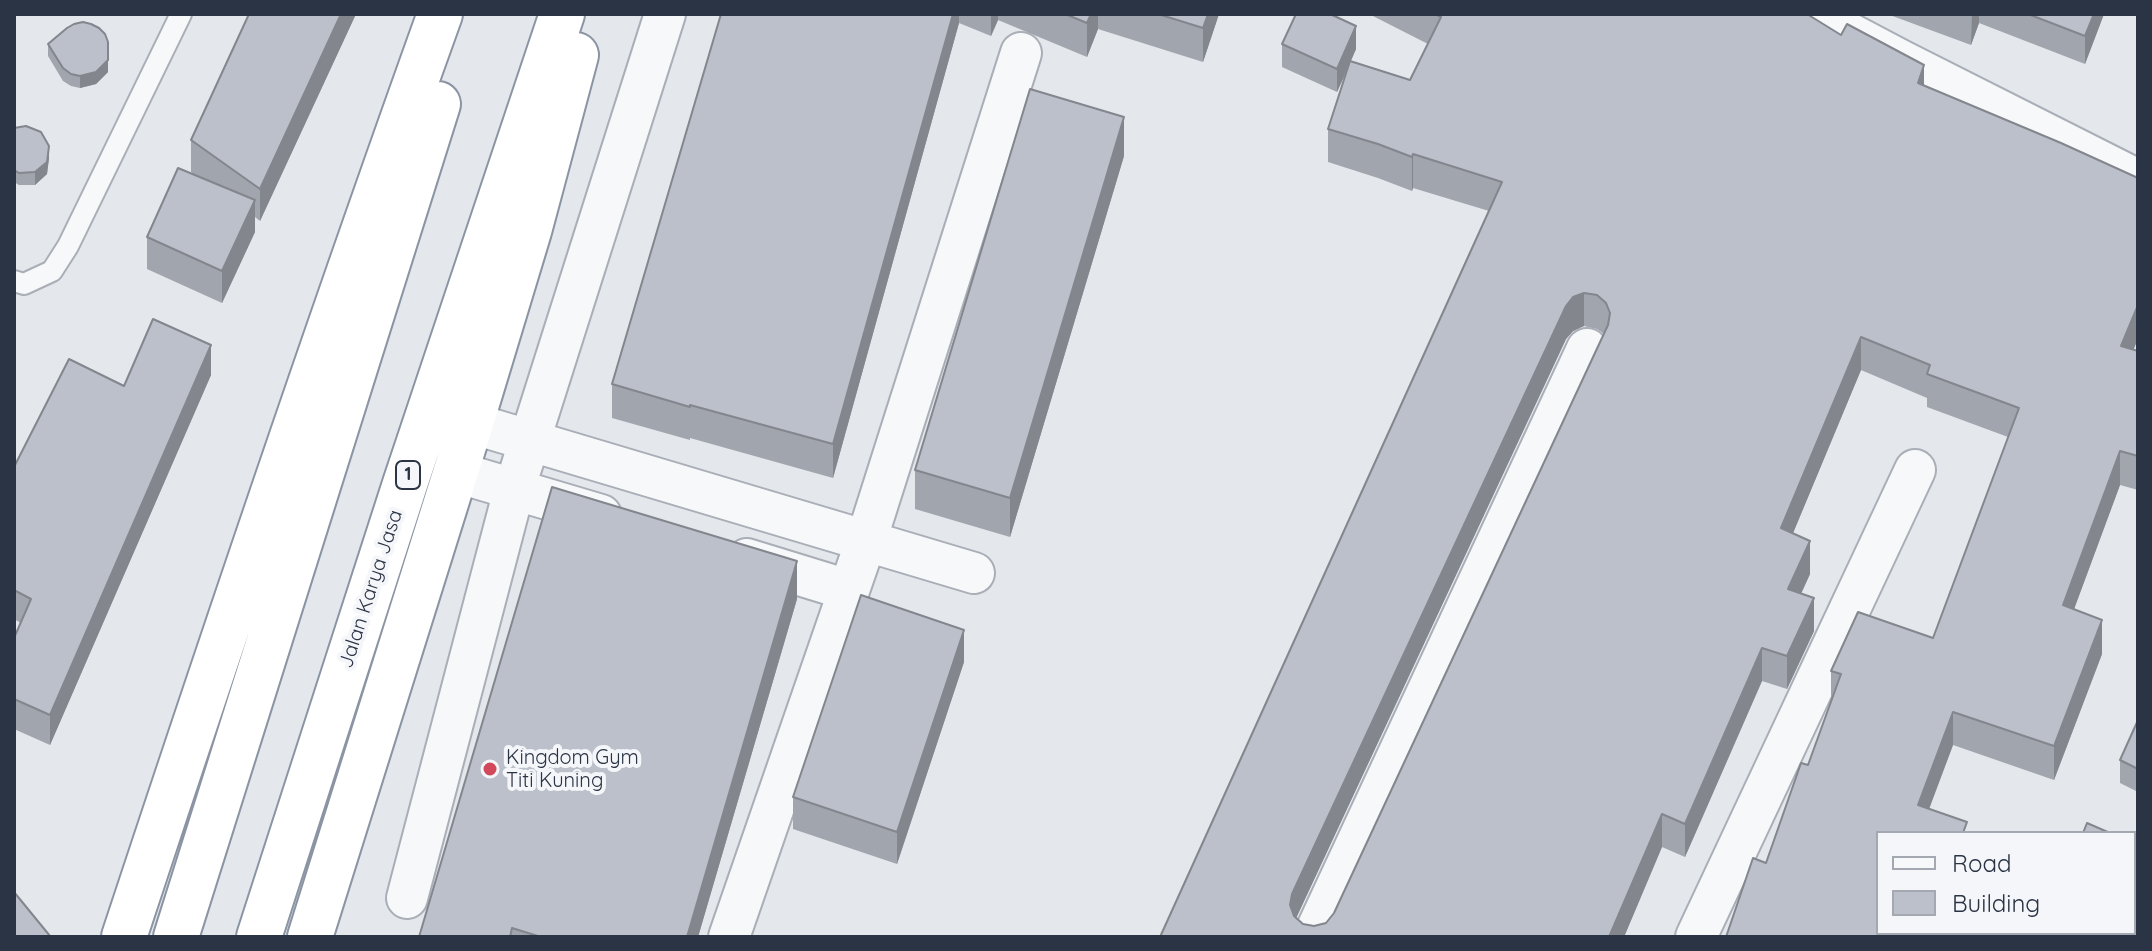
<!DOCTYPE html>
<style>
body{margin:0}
#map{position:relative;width:2152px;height:951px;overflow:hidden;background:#e4e7ec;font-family:Quicksand,sans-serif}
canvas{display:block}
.frame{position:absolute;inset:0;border:16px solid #2b3445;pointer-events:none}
.legend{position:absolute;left:1876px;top:831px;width:260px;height:104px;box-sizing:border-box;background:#f4f6f9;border:2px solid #a4a8b1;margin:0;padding:10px 14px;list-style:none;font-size:24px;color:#2b3445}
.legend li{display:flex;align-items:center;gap:16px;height:40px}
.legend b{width:40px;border:2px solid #a4a8b1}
</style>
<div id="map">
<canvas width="2152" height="951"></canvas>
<div class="frame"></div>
<ul class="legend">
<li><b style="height:10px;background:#f7f8fa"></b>Road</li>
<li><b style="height:22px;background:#bbc0ca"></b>Building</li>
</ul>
</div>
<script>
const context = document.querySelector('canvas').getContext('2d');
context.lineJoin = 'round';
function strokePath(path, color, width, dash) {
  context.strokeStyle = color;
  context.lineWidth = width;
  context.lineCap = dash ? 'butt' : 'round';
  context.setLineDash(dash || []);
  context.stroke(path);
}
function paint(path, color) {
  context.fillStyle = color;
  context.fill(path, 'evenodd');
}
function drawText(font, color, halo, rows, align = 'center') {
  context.font = font + ' Quicksand,sans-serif';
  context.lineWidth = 8;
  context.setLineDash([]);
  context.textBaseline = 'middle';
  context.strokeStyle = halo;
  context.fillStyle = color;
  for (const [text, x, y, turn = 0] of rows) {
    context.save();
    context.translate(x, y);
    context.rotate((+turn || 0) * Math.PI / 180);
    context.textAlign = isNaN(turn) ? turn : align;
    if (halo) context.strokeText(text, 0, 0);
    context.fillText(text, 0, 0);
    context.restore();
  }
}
const service = new Path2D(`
 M 14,281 L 24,284 L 52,271 L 68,246 L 181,14`);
const minor = new Path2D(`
 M 1813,14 L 1902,61 L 2138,180
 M 471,423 L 974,573
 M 456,472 L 601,515
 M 747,559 L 848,590
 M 407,898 L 514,490 L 665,14
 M 729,937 L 866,541 L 1021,53
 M 1313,937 L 1587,349
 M 1696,937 L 1915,470`);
const trunk = new Path2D(`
 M 124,937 C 226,628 330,320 440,14
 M 176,937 L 438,104
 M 259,937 L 405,484 L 562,14
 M 310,937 L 471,423 L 529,231 L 576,55`);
strokePath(service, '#a9aeb7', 24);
strokePath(minor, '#a9aeb7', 44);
strokePath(trunk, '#8b94a3', 48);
strokePath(service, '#f7f8fa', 20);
strokePath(minor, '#f7f8fa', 40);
strokePath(trunk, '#fff', 44);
paint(new Path2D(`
 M 249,14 L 356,14 L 260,221 L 255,217 L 255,232 L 222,303 L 147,269 L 147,237 L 198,177 L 191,172 L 191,140 Z
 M 721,14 L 1219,14 L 1203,62 L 1098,29 L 1087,57 L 998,20 L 991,36 L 959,23 L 833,478 L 690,438 L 690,440 L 612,418 L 612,384 Z
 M 1369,14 L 1807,14 L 1924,86 L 2133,350 L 2138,351 L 2138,490 L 2120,485 L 2074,609 L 2102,654 L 2054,780 L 1953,745 L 1929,809 L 1967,833 L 1766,863 L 1808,765 L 1831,703 L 1831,671 L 1933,638 L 2008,437 L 1927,407 L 1927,398 L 1861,370 L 1793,533 L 1810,574 L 1801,593 L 1814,631 L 1787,689 L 1762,681 L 1685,857 L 1662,847 L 1624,937 L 1160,937 L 1489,211 L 1413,188 L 1412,191 L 1378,178 L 1328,162 L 1328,129 L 1347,71 L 1337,92 L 1282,67 L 1282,44 L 1356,49 L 1351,61 L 1410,80 L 1428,44 ZM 1584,326 L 1597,329 L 1604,334 L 1334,913 L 1326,923 L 1314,926 L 1303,924 L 1296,918 L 1566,339 L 1573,331 Z
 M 1887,14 L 2104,14 L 2085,64 L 1979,23 L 1971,45 Z
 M 48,44 L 108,72 L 96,84 L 80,88 L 71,86 L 63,81 L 48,56 Z
 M 14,128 L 49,158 L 47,174 L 35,185 L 19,185 L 14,182 Z
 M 1124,156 L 1010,537 L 915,509 L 915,470 Z
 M 211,375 L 50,745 L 14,729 L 14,638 L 21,623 L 14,619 L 14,467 L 124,386 Z
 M 797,599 L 698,937 L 419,937 Z
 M 964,662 L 897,864 L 793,829 L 793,797 Z
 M 2138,720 L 2138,792 L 2120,783 L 2120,760 Z
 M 2134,843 L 2138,845 L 2138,937 L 2042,937 L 2043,933 L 2134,933 Z`), '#a1a5ae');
paint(new Path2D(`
 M 341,14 L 356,14 L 260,221 L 260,189 Z
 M 953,14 L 959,14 L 959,23 L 833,478 L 833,444 Z
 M 991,14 L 998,14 L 998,20 L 991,36 Z
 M 1091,14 L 1098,14 L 1098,29 L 1087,57 L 1087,23 Z
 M 1208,14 L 1219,14 L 1203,62 L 1203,28 Z
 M 1972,14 L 1979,14 L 1979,23 L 1971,45 Z
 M 2094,14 L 2104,14 L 2085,64 L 2085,36 Z
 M 1356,26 L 1356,49 L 1337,92 L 1337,69 Z
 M 108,42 L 108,72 L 96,84 L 80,88 L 80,76 Z
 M 1924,65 L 1924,99 L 1918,83 Z
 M 1124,117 L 1124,156 L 1010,537 L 1010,498 Z
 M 49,146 L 49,158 L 47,174 L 35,185 L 35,172 Z
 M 1413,154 L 1413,188 L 1412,191 L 1412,157 Z
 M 255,200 L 255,232 L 222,303 L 222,271 Z
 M 1584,293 L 1584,326 L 1573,331 L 1566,339 L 1292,927 L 1290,905 L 1292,894 L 1566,306 L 1573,297 Z
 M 2138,305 L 2138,339 L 2121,380 L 2121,346 Z
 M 1861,337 L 1861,370 L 1781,562 L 1781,528 Z
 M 211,345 L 211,375 L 50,745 L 50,715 Z
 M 2120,451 L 2120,485 L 2063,639 L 2063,605 Z
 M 1810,541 L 1810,574 L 1788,623 L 1788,589 Z
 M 797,561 L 797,599 L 698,937 L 687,937 Z
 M 1814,598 L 1814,631 L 1787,689 L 1787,656 Z
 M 2102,620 L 2102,654 L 2054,780 L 2054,746 Z
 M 964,630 L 964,662 L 897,864 L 897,832 Z
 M 1762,648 L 1762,681 L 1685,857 L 1685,824 Z
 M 1953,712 L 1953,745 L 1920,833 L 1918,805 Z
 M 1662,814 L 1662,847 L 1624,937 L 1609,937 Z
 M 1928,933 L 1940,933 L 1938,937 L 1926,937 Z
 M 2120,933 L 2126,933 L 2126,937 L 2119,937 Z`), '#83868d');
const building = new Path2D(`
 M 249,14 L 341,14 L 260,189 L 191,140 Z
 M 721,14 L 953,14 L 833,444 L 690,405 L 690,407 L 612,384 Z
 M 1065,14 L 1091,14 L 1087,23 Z
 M 1158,14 L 1208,14 L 1203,28 Z
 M 1296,14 L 1330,14 L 1356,26 L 1337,69 L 1282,44 Z
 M 1435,14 L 1807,14 L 1841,35 L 1847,24 L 1924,65 L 1918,83 L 2061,143 L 2138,178 L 2138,305 L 2121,346 L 2138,351 L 2138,456 L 2120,451 L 2063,605 L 2102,620 L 2054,746 L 1953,712 L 1918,805 L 1967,822 L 1963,833 L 1878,833 L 1878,933 L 1928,933 L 1926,937 L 1726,937 L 1753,858 L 1766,863 L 1801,763 L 1808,765 L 1841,674 L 1831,671 L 1858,612 L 1933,638 L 2019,408 L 1927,374 L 1930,365 L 1861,337 L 1781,528 L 1810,541 L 1788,589 L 1814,598 L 1787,656 L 1762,648 L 1685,824 L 1662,814 L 1609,937 L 1160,937 L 1502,182 L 1413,154 L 1412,157 L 1378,144 L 1328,129 L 1350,61 L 1410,80 L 1441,17 ZM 1584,293 L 1597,295 L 1606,303 L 1610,313 L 1608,325 L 1334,913 L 1326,923 L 1314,926 L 1303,924 L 1294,916 L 1290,905 L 1292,894 L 1566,306 L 1573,297 Z
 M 2028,14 L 2094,14 L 2085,36 Z
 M 83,22 L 91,24 L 99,28 L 105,34 L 108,42 L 108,60 L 96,72 L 80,76 L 71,74 L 63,68 L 48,44 L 67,28 L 74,24 Z
 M 1030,89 L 1124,117 L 1010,498 L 915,470 Z
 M 26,126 L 41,132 L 49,146 L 47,162 L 35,172 L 19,173 L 14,170 L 14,128 Z
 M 178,168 L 255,200 L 222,271 L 147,237 Z
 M 153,319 L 211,345 L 50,715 L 14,699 L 14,638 L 31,599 L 14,590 L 14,467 L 69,359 L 124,386 Z
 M 552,487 L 797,561 L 687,937 L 541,937 L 512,928 L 510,937 L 419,937 Z
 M 861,595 L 964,630 L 897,832 L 793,797 Z
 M 2138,720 L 2138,769 L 2120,760 Z
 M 2087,823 L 2110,833 L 2083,833 Z
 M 2134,843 L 2138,845 L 2138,922 L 2134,921 Z
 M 14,892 L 50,936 L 49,937 L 14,937 Z
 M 2043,933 L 2120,933 L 2119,937 L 2042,937 Z`);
paint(building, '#bbc0ca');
strokePath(building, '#83868d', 2);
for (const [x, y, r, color] of [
 [490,769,8,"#d1495b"]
]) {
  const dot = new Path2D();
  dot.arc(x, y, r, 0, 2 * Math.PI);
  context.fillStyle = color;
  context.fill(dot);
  strokePath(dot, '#f4f6f9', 3);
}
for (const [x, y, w] of [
 [408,475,24]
]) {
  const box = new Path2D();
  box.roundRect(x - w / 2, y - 14, w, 28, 6);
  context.fillStyle = '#f4f6f9';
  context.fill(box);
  strokePath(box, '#2b3445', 2);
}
drawText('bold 18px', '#2b3445', null, [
 ["1",408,475]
]);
drawText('20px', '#2b3445', '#f4f6f9', [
 ["Jalan Karya Jasa",371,589,-72]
]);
drawText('20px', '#2b3445', '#f4f6f9', [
 ["Kingdom Gym",506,758],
 ["Titi Kuning",506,781]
], 'left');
</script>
